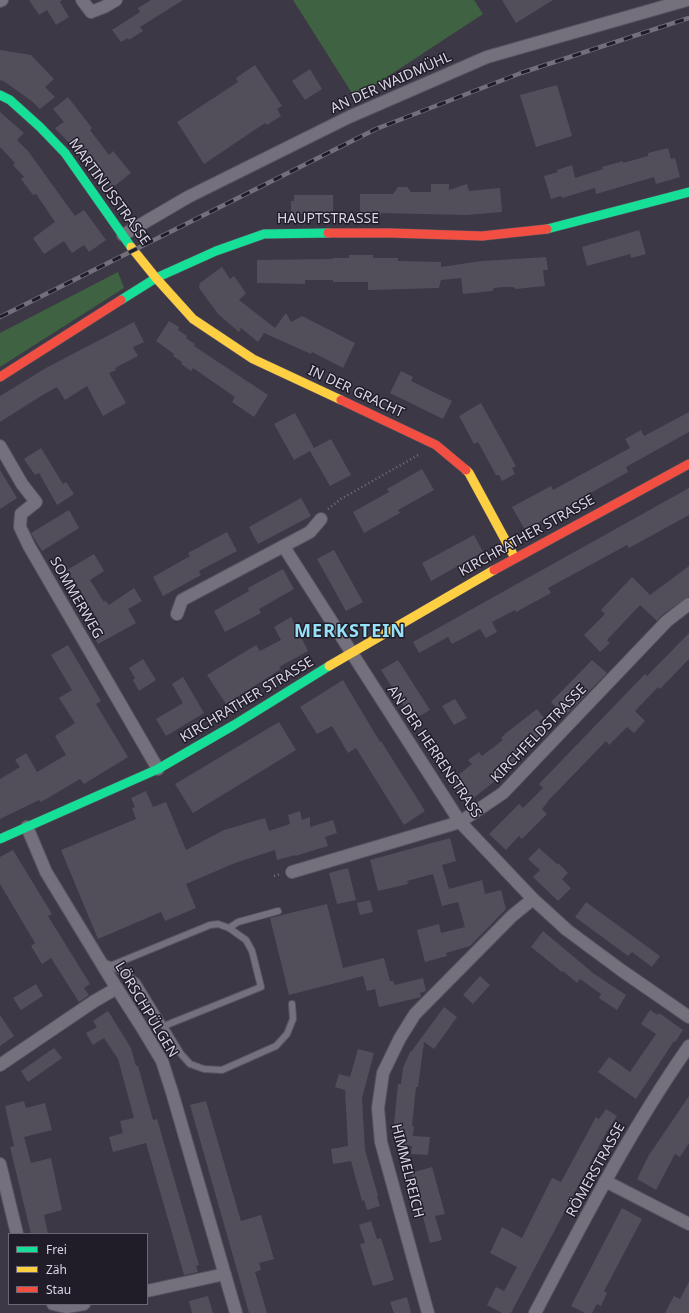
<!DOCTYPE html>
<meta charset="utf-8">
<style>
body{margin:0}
#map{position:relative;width:689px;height:1313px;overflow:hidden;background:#3c3845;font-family:"Noto Sans",sans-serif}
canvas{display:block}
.legend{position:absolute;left:8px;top:1233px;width:140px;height:72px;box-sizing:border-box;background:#201d28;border:1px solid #6b6774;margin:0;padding:5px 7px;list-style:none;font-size:12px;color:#dbd6e5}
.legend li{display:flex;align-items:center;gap:8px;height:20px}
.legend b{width:20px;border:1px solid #6b6774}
</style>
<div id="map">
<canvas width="689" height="1313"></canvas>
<ul class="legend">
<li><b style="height:5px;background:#16e098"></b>Frei</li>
<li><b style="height:5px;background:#ffcf43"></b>Zäh</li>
<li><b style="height:5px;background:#f24e42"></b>Stau</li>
</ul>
</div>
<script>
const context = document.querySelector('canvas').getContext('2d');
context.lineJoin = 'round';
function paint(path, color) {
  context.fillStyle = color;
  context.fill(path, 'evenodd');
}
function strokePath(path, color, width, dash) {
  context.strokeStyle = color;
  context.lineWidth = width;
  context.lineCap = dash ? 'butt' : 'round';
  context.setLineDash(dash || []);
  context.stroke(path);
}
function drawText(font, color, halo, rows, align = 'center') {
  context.font = font + ' "Noto Sans",sans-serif';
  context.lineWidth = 3;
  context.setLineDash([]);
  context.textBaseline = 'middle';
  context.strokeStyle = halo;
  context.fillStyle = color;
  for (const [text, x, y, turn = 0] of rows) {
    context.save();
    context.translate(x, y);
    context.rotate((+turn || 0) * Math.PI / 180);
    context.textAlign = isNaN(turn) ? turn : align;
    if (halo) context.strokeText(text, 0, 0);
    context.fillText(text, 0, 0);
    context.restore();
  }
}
paint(new Path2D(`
 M 293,0 L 474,0 L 483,14 L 355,98 Z
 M 118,272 L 124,288 L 0,367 L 0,333 Z`), '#3f6242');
paint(new Path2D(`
 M 29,0 L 62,0 L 60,2 L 69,17 L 56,25 L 47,10 L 39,15 Z
 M 151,0 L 183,0 L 140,27 L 143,31 L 129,40 L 128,38 L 121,42 L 112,30 L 140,12 L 138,8 Z
 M 502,0 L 553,0 L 516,23 Z
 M 0,50 L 31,55 L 54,79 L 45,87 L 55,97 L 40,109 L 33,102 L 5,82 L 0,80 Z
 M 255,65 L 282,106 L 277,109 L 281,116 L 267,125 L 265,123 L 204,164 L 177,122 L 238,82 L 236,78 Z
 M 310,69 L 322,89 L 305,100 L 292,81 Z
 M 557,85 L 572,136 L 536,147 L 520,95 Z
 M 68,97 L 92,128 L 90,130 L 109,155 L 113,151 L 131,173 L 112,188 L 83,151 L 78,155 L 72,146 L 55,128 L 64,122 L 53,109 Z
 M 0,112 L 24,133 L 17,140 L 28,151 L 75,216 L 84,210 L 106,240 L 89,252 L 84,245 L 72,253 L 64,241 L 44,254 L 33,238 L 55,222 L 36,194 L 33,195 L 21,179 L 24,177 L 13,165 L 15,163 L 0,147 Z
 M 668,148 L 671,159 L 675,158 L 680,177 L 656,184 L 654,177 L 596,194 L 595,188 L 562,198 L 561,196 L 551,199 L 544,176 L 558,172 L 557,170 L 572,165 L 575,178 L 603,169 L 602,167 L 623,161 L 623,163 L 648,156 L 648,153 Z
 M 431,184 L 449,184 L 449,190 L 467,184 L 469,191 L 500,188 L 502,212 L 467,215 L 381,213 L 381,215 L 360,214 L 360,194 L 393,194 L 398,187 L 407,187 L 411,192 L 431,192 Z
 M 294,195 L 333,195 L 333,215 L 291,214 L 291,201 L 294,201 Z
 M 639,230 L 646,254 L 631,258 L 630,254 L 587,266 L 582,247 Z
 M 349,255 L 373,255 L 373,258 L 398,258 L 398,261 L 441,262 L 441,267 L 482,261 L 546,257 L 548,270 L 543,270 L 545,286 L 516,289 L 513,287 L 504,287 L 494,288 L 492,291 L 463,294 L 461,278 L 441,280 L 439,288 L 368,290 L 368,282 L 333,282 L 333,280 L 305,280 L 305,284 L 257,283 L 257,260 L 333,259 L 333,258 L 349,258 Z
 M 222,267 L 230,279 L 234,276 L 246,293 L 239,300 L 275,328 L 286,313 L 291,322 L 302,316 L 355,343 L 343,368 L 312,352 L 311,354 L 264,333 L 258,342 L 241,328 L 239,332 L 218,314 L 199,288 L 200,283 Z
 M 169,321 L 179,327 L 178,330 L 187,336 L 186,338 L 195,344 L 194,346 L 268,395 L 254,417 L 232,402 L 235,397 L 193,368 L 191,371 L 181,364 L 182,362 L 173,356 L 174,354 L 156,341 Z
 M 134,322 L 144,342 L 133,347 L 138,356 L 115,368 L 116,370 L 109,373 L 126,403 L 103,416 L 87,386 L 65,400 L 57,387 L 41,396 L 0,422 L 0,396 L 46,368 Z
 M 401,371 L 413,377 L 411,381 L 452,401 L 443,419 L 390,393 Z
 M 481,403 L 516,466 L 512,468 L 515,474 L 502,481 L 499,475 L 496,475 L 478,442 L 474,444 L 459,416 Z
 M 689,412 L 689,432 L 626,467 L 628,472 L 525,530 L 512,507 L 551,486 L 553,490 L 630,448 L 625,439 L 641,430 L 644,436 Z
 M 295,413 L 314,448 L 331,439 L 351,475 L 330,486 L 310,451 L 294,460 L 274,424 Z
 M 41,448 L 63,484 L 66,482 L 74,494 L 57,505 L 39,473 L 35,475 L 24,459 Z
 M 422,469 L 434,490 L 398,510 L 400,513 L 364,533 L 353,512 L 389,492 L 387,489 Z
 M 0,470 L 17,498 L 0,509 Z
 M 689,488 L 689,515 L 629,548 L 627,545 L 548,588 L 551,593 L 516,612 L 515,610 L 492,622 L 497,632 L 486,638 L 480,629 L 452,644 L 448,637 L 419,653 L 413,642 Z
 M 301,498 L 311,516 L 258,544 L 249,527 Z
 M 69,510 L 79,528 L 42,551 L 31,533 Z
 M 227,532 L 237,551 L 199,571 L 201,575 L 163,596 L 153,577 L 190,556 L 188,553 Z
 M 474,535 L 483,552 L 431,581 L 422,563 Z
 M 334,550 L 363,602 L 346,611 L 317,559 Z
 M 94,554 L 104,571 L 90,580 L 104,602 L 105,600 L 109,605 L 134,588 L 142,601 L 128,609 L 136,623 L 98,644 L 90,630 L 97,625 L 95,622 L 98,620 L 67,570 Z
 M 689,566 L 689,596 L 662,615 L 657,621 L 640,605 L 607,640 L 610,643 L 600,652 L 584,635 L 605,614 L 601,610 L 632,577 L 650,595 Z
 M 283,569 L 294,589 L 259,609 L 261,613 L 225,632 L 214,611 L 249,591 L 248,588 Z
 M 291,617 L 308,651 L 279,667 L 281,669 L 226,704 L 207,675 L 256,645 L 260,651 L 281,640 L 274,627 Z
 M 689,633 L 689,659 L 660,689 L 658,687 L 635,711 L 645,721 L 634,733 L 627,727 L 609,745 L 606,741 L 547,802 L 548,802 L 542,809 L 547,814 L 522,839 L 519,836 L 506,850 L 489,834 L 519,804 L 523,808 L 543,788 L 539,784 L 645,674 L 647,676 Z
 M 68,645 L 101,701 L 96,704 L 128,757 L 84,784 L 80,779 L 41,802 L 39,800 L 0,819 L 0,779 L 20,767 L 15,760 L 26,753 L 37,772 L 66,755 L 55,736 L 75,723 L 59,698 L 72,690 L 51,655 Z
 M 143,659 L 156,680 L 139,691 L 133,680 L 135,678 L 129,668 Z
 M 398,660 L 430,710 L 413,720 L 381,670 Z
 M 592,660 L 607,673 L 565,716 L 551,702 Z
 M 183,677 L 204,713 L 166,736 L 156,719 L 183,703 L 172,684 Z
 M 343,680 L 380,742 L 381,741 L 425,811 L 404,825 L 356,748 L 348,753 L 332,726 L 317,734 L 300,707 Z
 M 455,699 L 467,718 L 454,725 L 442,706 Z
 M 537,709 L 544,718 L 539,722 L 548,734 L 517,758 L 520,762 L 468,802 L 451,781 L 472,764 L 468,760 L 479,752 L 482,756 L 503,740 L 501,738 L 506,733 Z
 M 279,722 L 296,750 L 193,813 L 175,784 Z
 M 146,791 L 153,807 L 166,802 L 186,850 L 224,830 L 265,818 L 269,831 L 290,824 L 288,815 L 300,811 L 302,820 L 310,817 L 310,827 L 333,820 L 337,833 L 325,837 L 328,846 L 295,856 L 295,855 L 277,860 L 275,850 L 235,863 L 186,884 L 196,908 L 165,921 L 161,912 L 98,939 L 61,850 L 136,819 L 132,808 L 135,807 L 131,798 Z
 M 450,838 L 456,861 L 442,865 L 449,889 L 482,880 L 485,894 L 501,890 L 506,909 L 470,946 L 446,953 L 447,956 L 425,962 L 417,930 L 439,924 L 441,933 L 465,927 L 458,902 L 442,906 L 433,874 L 407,881 L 408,884 L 378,891 L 370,860 Z
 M 539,848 L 557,864 L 558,863 L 568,873 L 562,879 L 571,888 L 558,901 L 533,877 L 540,870 L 528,859 Z
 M 13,850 L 52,914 L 48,916 L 90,984 L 84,988 L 89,995 L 79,1002 L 51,958 L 42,964 L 31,946 L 35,943 L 0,884 L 0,857 Z
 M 348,868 L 356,900 L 337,904 L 329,873 Z
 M 370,900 L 373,912 L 360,915 L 357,903 Z
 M 586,902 L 660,956 L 652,967 L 632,952 L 628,956 L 575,917 Z
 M 327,904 L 343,968 L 384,958 L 390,981 L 393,981 L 395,985 L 423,978 L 426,991 L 420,993 L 421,997 L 379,1007 L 375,989 L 367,991 L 363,976 L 289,995 L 270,918 Z
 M 543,931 L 593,973 L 626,995 L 617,1010 L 599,998 L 601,994 L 580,979 L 577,983 L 563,971 L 562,972 L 531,947 Z
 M 480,976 L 490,985 L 473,1004 L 463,995 Z
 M 36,984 L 43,996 L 21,1010 L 13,998 Z
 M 444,1007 L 457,1017 L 434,1049 L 424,1042 L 418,1087 L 416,1087 L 412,1126 L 414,1126 L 412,1143 L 413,1136 L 430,1137 L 428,1155 L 411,1154 L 412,1146 L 395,1144 L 397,1125 L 394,1124 L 398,1084 L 401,1084 L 403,1068 L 410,1052 L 411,1052 Z
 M 650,1010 L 658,1015 L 659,1013 L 683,1030 L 675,1042 L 674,1041 L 636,1099 L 598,1072 L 609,1057 L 630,1072 L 656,1034 L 641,1024 Z
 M 108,1011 L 131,1048 L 136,1066 L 138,1066 L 153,1120 L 157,1119 L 199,1265 L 196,1266 L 198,1272 L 184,1275 L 146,1143 L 113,1152 L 109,1137 L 123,1133 L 120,1121 L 134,1118 L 118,1059 L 104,1038 L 93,1045 L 86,1033 L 97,1027 L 93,1021 Z
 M 0,1015 L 14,1036 L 0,1046 Z
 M 54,1048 L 62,1058 L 28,1082 L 21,1071 Z
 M 358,1049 L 374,1053 L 362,1098 L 365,1150 L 378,1196 L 377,1197 L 380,1206 L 367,1210 L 364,1200 L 362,1201 L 351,1161 L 333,1164 L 331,1149 L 348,1146 L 345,1090 L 335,1087 L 339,1074 L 350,1077 Z
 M 689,1096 L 689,1143 L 680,1157 L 675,1154 L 656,1190 L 637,1179 L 649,1155 Z
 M 24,1101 L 26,1108 L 45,1103 L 52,1130 L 24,1137 L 31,1163 L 51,1158 L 62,1210 L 44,1215 L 48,1234 L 31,1234 L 10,1147 L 14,1146 L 5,1106 Z
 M 206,1101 L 241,1221 L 261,1215 L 274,1259 L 259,1263 L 261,1270 L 255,1272 L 267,1313 L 249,1313 L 239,1277 L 190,1105 Z
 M 606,1109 L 617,1116 L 607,1131 L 511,1313 L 502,1313 L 487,1305 L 496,1287 L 504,1291 L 517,1267 L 490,1253 L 502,1227 L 522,1238 L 552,1178 L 561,1182 L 596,1117 L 599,1119 Z
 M 432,1167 L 445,1214 L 435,1216 L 442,1240 L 430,1243 L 411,1173 Z
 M 622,1208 L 642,1219 L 604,1291 L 607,1293 L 601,1306 L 597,1304 L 592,1313 L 585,1313 L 571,1306 Z
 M 371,1221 L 377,1239 L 381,1238 L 394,1280 L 373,1286 L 360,1244 L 365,1243 L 359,1225 Z
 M 689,1282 L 689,1313 L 665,1313 L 674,1296 L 680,1299 Z
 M 208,1296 L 213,1313 L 192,1313 L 189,1301 Z
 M 407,1297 L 411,1313 L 394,1313 L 390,1302 Z`), '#534f5a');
const lane = new Path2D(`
 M 229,928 L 238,922 L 278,911
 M 108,964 L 129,976 L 137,982 L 181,1054 L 190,1064 L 204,1069 L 222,1070 L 276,1046 L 287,1034 L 293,1019 L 292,1004
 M 110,966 L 210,925 L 218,924 L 229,928 L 246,940 L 252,951 L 261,987 L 164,1026`);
const street = new Path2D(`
 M 82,0 L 91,12 L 104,7 L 116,0
 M 0,1 L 2,0
 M 123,235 L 188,197 L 349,117 L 487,57 L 687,0
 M 0,446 L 22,484 L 36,502 L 21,514 L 20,527 L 29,546 L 158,769
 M 284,547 L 460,822 L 533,899 L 567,930 L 621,970 L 689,1017
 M 177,614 L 182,600 L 310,532 L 321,519
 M 27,827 L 46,872 L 111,979 L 141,1026 L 162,1061 L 172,1092 L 236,1313
 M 292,872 L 460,822 L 503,793 L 667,621 L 689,604
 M 0,1065 L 93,1002 L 117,988
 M 0,1164 L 17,1234
 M 605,1181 L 689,1224
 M 147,1291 L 225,1274
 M 53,1304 L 66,1307 L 84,1304
 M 428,1313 L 381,1142 L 378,1108 L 383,1073 L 400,1038 L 415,1014 L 512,916 L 533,899
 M 535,1313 C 583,1222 630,1130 689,1046`);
const fast = new Path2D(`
 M 0,95 L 10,100 L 40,127 L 65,153 L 131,247
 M 547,229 L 689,192
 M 121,300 L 156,278 L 216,251 L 264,234 L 328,233
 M 0,839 L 158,769 L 234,725 L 329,666`);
const slow = new Path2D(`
 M 131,247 L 156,278 L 193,319 L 253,359 L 341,400
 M 466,470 L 469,473 L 515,558
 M 329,666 L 494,570`);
const jam = new Path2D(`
 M 328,233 L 390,233 L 482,236 L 547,229
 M 0,377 L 121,300
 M 341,400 L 436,445 L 466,470
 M 494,570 L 689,464`);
strokePath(lane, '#585460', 8);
strokePath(street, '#585460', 14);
strokePath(fast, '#585460', 10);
strokePath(slow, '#585460', 10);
strokePath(jam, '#585460', 10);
strokePath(new Path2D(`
 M 328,509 L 341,499 L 420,454
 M 274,876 L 281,874`), '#73707b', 2.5, [1, 3]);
strokePath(lane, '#75717c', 6);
strokePath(street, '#75717c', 12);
strokePath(fast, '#16e098', 9);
strokePath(slow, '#ffcf43', 9);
strokePath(jam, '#f24e42', 9);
const rail = new Path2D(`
 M 0,317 L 376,129 L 521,73 L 689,18`);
strokePath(rail, '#73707b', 4.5);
strokePath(rail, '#201d28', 3, [9]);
drawText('14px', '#dbd6e5', '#201d28', [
 ["AN DER WAIDMÜHL",391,83,-24],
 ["MARTINUSSTRASSE",109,192,54],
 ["HAUPTSTRASSE",328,219],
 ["IN DER GRACHT",356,392,25],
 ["KIRCHRATHER STRASSE",527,536,-29],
 ["SOMMERWEG",76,598,60],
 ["KIRCHRATHER STRASSE",247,700,-31],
 ["KIRCHFELDSTRASSE",539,734,-46],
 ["AN DER HERRENSTRASS",434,752,56],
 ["LÖRSCHPÜLGEN",146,1010,59],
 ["RÖMERSTRASSE",596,1170,-61],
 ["HIMMELREICH",407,1171,76]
]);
context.letterSpacing = '1px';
drawText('bold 18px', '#96e0f8', '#201d28', [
 ["MERKSTEIN",350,632]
]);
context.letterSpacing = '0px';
</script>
